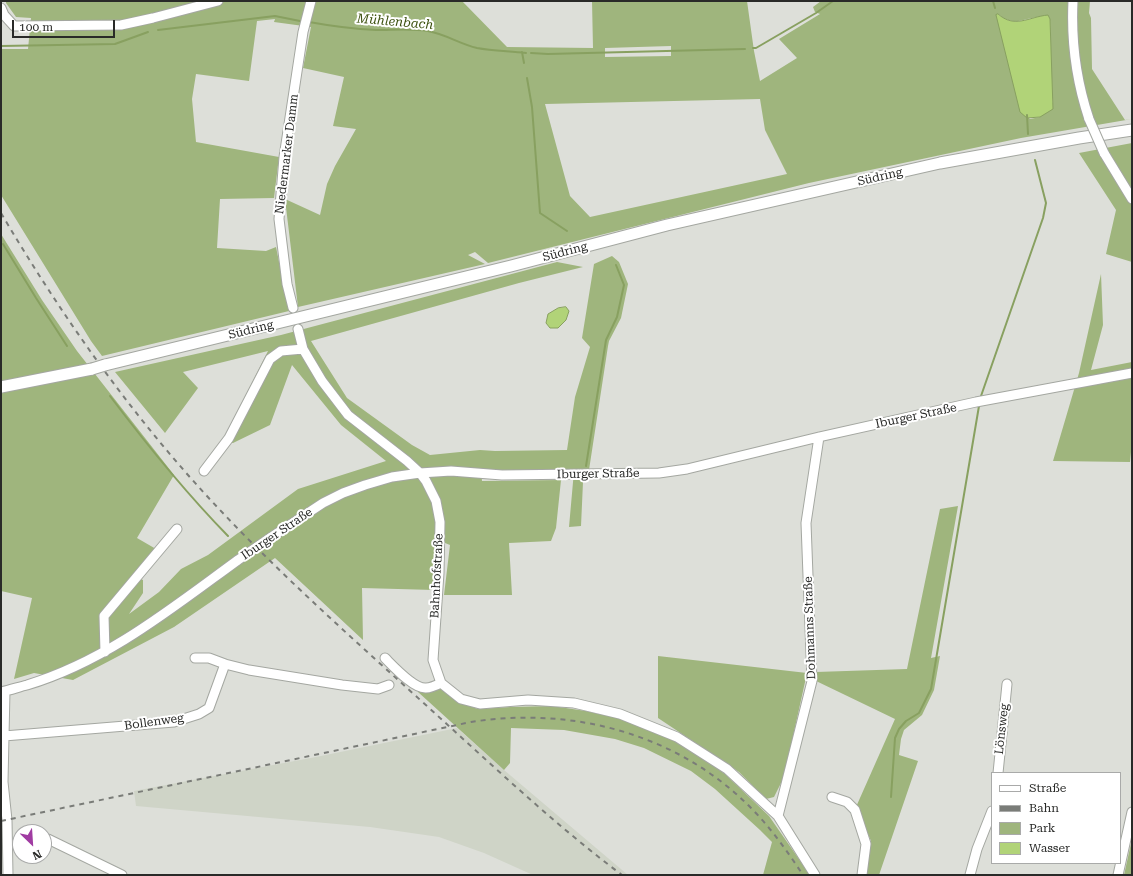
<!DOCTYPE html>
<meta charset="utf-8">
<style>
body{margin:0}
#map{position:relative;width:1133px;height:876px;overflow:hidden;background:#dddfd9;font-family:"Roboto Serif",serif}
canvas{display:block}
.frame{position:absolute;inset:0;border:2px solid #292a28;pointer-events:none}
.legend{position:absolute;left:991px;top:772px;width:130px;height:92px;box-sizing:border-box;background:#fff;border:1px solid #a9aaa9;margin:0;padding:5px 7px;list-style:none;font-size:12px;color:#292a28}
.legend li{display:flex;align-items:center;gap:8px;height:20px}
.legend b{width:20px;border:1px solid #a9aaa9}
.north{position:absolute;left:12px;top:824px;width:40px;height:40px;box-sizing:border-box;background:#fff;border:1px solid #a9aaa9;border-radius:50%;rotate:155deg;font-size:11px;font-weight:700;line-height:16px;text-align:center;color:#292a28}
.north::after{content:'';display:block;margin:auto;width:14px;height:18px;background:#a03ca2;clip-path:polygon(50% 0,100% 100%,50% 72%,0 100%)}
.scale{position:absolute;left:12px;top:20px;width:103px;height:18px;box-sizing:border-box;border:2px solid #292a28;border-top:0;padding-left:5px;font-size:12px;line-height:14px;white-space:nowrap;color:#292a28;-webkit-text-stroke:3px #fff;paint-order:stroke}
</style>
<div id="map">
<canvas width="1133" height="876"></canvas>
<div class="frame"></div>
<ul class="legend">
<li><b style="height:5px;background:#fff"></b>Straße</li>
<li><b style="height:5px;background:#7a7c78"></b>Bahn</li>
<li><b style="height:11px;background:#9fb57d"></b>Park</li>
<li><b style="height:11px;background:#b1d378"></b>Wasser</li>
</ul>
<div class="north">N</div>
<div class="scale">100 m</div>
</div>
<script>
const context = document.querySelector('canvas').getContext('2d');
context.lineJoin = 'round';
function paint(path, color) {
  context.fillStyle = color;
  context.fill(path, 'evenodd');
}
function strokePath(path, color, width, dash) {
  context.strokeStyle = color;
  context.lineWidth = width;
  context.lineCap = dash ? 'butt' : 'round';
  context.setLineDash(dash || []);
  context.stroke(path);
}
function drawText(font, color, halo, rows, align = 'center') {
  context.font = font + ' "Roboto Serif",serif';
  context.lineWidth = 4;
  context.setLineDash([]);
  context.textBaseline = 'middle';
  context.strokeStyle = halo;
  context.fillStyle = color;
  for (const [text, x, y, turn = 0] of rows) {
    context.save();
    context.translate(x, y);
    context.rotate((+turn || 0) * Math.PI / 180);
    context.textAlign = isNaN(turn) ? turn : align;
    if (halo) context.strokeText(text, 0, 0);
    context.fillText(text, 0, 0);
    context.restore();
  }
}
paint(new Path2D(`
 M 457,728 L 504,770 L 628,875 L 533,875 L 484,853 L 439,837 L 370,827 L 136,806 L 134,791 L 316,757 Z`), '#cfd4c7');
paint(new Path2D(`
 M 6,1 L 462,1 L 507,47 L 593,48 L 592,1 L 747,1 L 754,51 L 760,81 L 797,58 L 779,39 L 820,14 L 815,12 L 813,7 L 821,1 L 1090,1 L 1089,13 L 1091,18 L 1092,69 L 1125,120 L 1132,119 L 1021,138 L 809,183 L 488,263 L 475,252 L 468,255 L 485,264 L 298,307 L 285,199 L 320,215 L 327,184 L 335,166 L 356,129 L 333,126 L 344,77 L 303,68 L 311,27 L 274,22 L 275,19 L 257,21 L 249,81 L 196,74 L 192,99 L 196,142 L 279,157 L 274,198 L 220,199 L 217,248 L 266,251 L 276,247 L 289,311 L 102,356 L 91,341 L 1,195 L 1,49 L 28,49 L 31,18 L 16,17 L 6,3 ZM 998,14 C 1018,31 1030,11 1050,19 L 1051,94 L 1053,102 L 1040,117 L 1030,119 L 1025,115 ZM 671,46 L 671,56 L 605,57 L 605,48 ZM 760,99 L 765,130 L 787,174 L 590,217 L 570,196 L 545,104 Z
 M 1132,143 L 1132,262 L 1106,254 L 1116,210 L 1079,153 Z
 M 1,234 L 42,300 L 77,351 L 174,475 L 137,538 L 156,549 L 134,576 L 143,580 L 143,593 L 129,614 L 159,592 L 181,569 L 208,555 L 298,489 L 386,461 L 341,425 L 292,365 L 270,425 L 233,443 L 222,442 L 268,351 L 183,372 L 198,388 L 165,433 L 115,372 L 281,335 L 557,262 L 583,267 L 519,283 L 311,341 L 347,398 L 412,445 L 430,455 L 480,450 L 495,451 L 567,450 L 575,397 L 590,347 L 582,338 L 594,264 L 612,256 L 619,262 L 628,284 L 621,318 L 609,341 L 608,346 L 589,470 L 583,482 L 581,526 L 569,527 L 574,471 L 481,470 L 482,481 L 561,480 L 556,528 L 551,541 L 509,543 L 512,595 L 444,595 L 450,545 L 435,539 L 434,590 L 362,588 L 363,640 L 275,558 L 174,627 L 73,680 L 34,673 L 14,679 L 32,598 L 1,591 Z
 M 1101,274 L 1103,325 L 1091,370 L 1132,362 L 1132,442 L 1130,462 L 1053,461 L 1079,373 Z
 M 958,506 L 931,658 L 940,656 L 934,690 L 922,715 L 904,730 L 901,739 L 899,755 L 918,761 L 879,875 L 866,875 L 871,841 L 856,807 L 895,719 L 814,680 L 816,672 L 907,669 L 940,509 Z
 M 658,656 L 807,673 L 784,777 L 774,797 L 766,799 L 739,772 L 658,718 Z
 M 435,680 L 442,690 L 458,702 L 478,709 L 510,707 L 552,706 L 586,711 L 617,718 L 647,729 L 674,741 L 700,756 L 725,774 L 769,816 L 810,875 L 763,875 L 772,842 L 760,830 L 715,789 L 691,771 L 644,748 L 615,739 L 564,730 L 511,728 L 510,763 L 504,770 L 418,692 Z
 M 1132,839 L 1132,875 L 1124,875 Z`), '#9fb57d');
const water = new Path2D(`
 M 998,14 C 1015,29 1028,17 1048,15 L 1050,19 L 1053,109 L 1040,117 L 1027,118 L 1020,112 L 996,15 Z
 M 566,307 L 569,311 L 566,320 L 558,328 L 550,328 L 546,323 L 548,314 L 558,308 Z`);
paint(water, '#b1d378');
strokePath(water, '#88a060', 1);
strokePath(new Path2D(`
 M 993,1 L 995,8
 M 309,22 C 331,26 354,29 376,30 C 393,30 411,28 428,31 C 445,34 460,44 477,48 C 493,51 510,51 526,53
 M 158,30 L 275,16 L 300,21
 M 1,46 L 115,44 L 148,32
 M 753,48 L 756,48 L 816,13 L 833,1
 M 522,52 L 524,63
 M 531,53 L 548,54 L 745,49
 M 527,78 L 532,107 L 540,213 L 567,231
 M 1027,115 L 1028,134
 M 3,244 L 36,298 L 67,346
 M 110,396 C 147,445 185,492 228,536
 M 981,396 L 1043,218 L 1046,203 L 1035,160
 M 586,466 L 606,340 L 617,317 L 624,285 L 616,265
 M 891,797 L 895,738 L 899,729 L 906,721 L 919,713 L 931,689 L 979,406`), '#88a060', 2);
const minor = new Path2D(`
 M 1073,1 C 1071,42 1076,80 1089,119
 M 1,8 L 4,15 L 14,26 L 121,25 L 153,18 L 218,1
 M 1104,153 L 1132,199
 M 293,308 L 287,284 L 279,219 L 284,157 L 303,32 L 311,1
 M 298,329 L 303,349 L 322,381 L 348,415 L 407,461 L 420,473 L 426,481 L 436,501 L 440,522 L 439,573 L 433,660 L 441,683 L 461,699 L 480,704 L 528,700 L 574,703 L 620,714 L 677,737 L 727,769 L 778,816 L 815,875
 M 204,471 L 229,438 L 270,359 L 281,351 L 303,349
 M 270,538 L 323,503 L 343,493 L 365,485 L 392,477 L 420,473 L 451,471 L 502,475 L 659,473 L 687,469 L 819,437 L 976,402 L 1132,373
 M 105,652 L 104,616 L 177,529
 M 195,658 L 209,658 L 225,664
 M 385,658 C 394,667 414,689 426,688 C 431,688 437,685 441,683
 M 5,691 L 3,782 L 7,820 L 8,875
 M 1,692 C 10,690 19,687 27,685 C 107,661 172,608 238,560
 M 4,736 L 174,722 L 199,714 L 209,708 L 225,664 L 249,670 L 342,685 L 378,689 L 389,685
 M 998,773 L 1007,684
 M 832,797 L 847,802 L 855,810 L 866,844 L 862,875
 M 778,816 L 812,681 L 806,523 L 819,437
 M 48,839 L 122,875
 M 970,875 L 977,849 L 992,811
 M 1118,875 L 1132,812`);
const major = new Path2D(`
 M 105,365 L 511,266 L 667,225 L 940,163 L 1079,138 L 1132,130
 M 1,387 L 92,369`);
strokePath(minor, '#a4a7a1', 11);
strokePath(major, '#a4a7a1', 13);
strokePath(minor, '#fff', 9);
strokePath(major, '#fff', 11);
strokePath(new Path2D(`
 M 1,213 C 60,313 127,409 206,495 C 275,570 352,638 428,707 C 491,764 554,824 622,875
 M 1,821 L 471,722 C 573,706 678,734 751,808 C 771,828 787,851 803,875`), '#7a7c78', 2, [5, 5]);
const minorBridge = new Path2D(`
 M 1089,119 L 1104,153
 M 238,560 L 270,538`);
const majorBridge = new Path2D(`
 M 92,369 L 105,365`);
strokePath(minorBridge, '#a4a7a1', 11, []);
strokePath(majorBridge, '#a4a7a1', 13, []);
strokePath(minorBridge, '#fff', 9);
strokePath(majorBridge, '#fff', 11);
drawText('12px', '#292a28', '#fff', [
 ["Niedermarker Damm",287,154,-83],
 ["Südring",880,177,-13],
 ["Südring",565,252,-15],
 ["Südring",251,330,-14],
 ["Iburger Straße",916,416,-12],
 ["Iburger Straße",598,474,-1],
 ["Iburger Straße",277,534,-34],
 ["Bahnhofstraße",437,576,-87],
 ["Dohmanns Straße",810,628,-92],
 ["Bollenweg",154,722,-8],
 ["Lönsweg",1002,729,-84]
]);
drawText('italic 13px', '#3e5211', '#fff', [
 ["Mühlenbach",395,22,5]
]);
</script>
